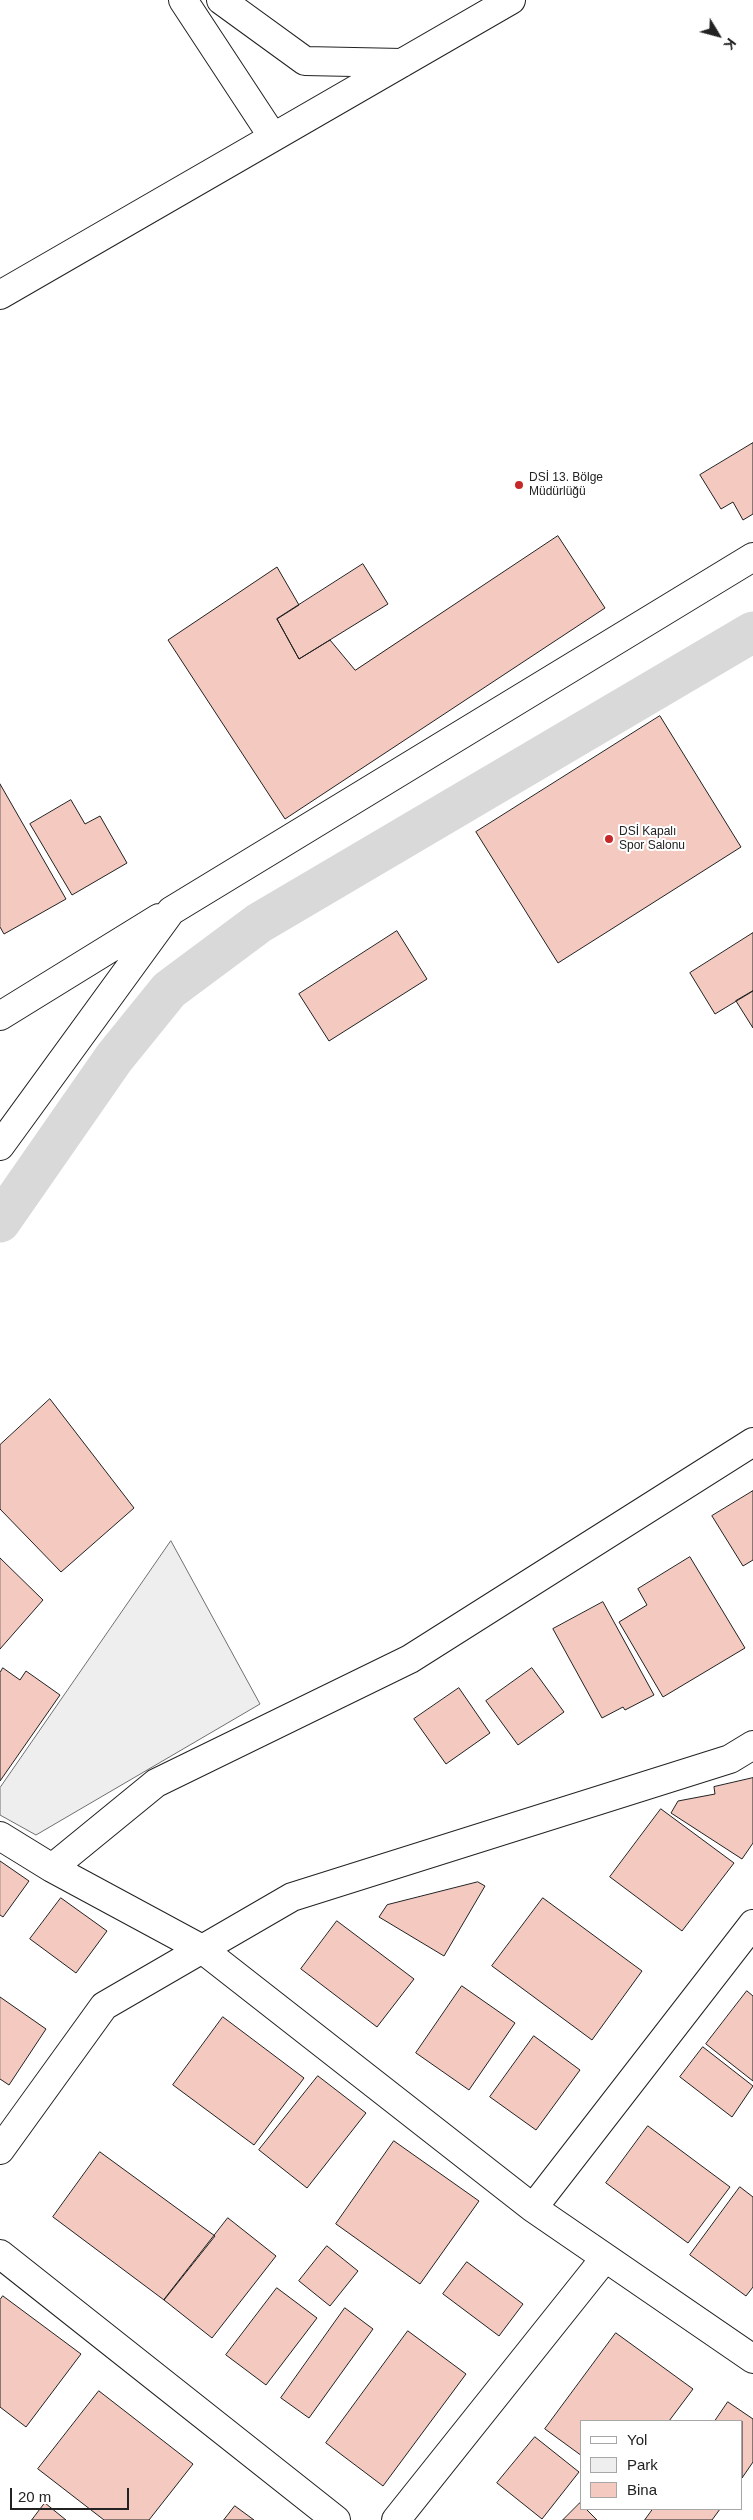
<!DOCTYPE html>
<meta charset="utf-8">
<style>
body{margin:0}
#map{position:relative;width:753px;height:2520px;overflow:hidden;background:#fff;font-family:Arial,sans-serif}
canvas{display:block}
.legend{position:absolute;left:580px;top:2420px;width:162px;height:90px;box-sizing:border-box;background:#fff;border:1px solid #a7a7a7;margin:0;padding:6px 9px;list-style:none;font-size:15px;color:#222}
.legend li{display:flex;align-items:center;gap:10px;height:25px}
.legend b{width:25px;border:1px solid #a7a7a7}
.north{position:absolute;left:693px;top:10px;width:50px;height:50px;-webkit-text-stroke:4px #fff;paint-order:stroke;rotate:127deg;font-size:14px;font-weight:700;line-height:20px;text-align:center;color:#222}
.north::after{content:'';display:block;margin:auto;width:18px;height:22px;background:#222;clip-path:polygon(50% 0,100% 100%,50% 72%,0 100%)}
.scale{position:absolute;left:10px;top:2488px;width:119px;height:22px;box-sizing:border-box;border:2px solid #222;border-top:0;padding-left:6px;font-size:15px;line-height:18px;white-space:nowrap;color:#222;-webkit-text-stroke:4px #fff;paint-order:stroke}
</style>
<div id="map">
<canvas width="753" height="2520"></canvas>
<ul class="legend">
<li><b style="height:6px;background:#fff"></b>Yol</li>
<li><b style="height:14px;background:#eee"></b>Park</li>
<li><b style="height:14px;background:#f3c9c0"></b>Bina</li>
</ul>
<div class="north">K</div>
<div class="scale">20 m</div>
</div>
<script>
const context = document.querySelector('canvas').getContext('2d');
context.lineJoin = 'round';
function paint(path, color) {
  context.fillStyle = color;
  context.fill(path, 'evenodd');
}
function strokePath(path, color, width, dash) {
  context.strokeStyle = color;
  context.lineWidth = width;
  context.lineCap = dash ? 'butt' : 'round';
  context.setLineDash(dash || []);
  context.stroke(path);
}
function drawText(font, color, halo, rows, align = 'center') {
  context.font = font + ' Arial,sans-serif';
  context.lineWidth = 4;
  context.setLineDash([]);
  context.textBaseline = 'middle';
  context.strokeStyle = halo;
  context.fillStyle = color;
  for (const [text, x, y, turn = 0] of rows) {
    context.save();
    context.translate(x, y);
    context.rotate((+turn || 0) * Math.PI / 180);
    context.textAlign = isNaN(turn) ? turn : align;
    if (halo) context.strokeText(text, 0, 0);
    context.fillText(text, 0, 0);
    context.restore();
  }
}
const green = new Path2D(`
 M 171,1541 L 260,1704 L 36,1835 L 0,1815 L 0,1788 Z`);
paint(green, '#eee');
strokePath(green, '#6f6f6f', 1);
strokePath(new Path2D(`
 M 0,1222 L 114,1058 L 169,990 L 259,923 L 753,632`), '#d9d9d9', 41);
const building = new Path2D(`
 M 753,443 L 753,514 L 743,520 L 733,502 L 721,509 L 700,475 Z
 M 558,536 L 605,608 L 285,819 L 168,640 L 277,567 L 299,605 L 277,619 L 299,659 L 330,640 L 355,670 Z
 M 363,564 L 388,604 L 299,659 L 277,619 Z
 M 660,716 L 741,847 L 558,963 L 476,832 Z
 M 0,784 L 66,899 L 4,934 L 0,927 Z
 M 71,800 L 85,824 L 100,816 L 127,863 L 72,895 L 30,824 Z
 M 397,931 L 427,979 L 329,1041 L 299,994 Z
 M 753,933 L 753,991 L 715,1014 L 690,973 Z
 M 753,991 L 753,1028 L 736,1001 Z
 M 50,1399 L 134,1508 L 61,1572 L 0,1509 L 0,1445 Z
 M 753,1491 L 753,1560 L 743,1566 L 712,1516 Z
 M 690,1557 L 745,1648 L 663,1697 L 619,1622 L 647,1605 L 638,1589 Z
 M 0,1558 L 43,1600 L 0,1649 Z
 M 603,1602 L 654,1695 L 625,1710 L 623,1707 L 602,1718 L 553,1629 Z
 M 3,1668 L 20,1680 L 26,1671 L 60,1695 L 0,1781 L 0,1673 Z
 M 532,1668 L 564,1712 L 518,1745 L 486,1701 Z
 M 459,1688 L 490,1733 L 446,1764 L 414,1719 Z
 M 753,1778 L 753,1843 L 742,1859 L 671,1813 L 678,1801 L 715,1794 L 714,1787 Z
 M 661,1809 L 734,1863 L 682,1931 L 610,1877 Z
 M 0,1861 L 29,1881 L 3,1917 L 0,1915 Z
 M 478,1882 L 485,1886 L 444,1956 L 379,1917 L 387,1905 Z
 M 61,1898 L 107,1931 L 76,1973 L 30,1939 Z
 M 543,1898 L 642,1971 L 592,2040 L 492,1966 Z
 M 337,1921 L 414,1979 L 377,2027 L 301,1969 Z
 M 462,1986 L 515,2023 L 469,2090 L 416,2053 Z
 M 747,1991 L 753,1996 L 753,2081 L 706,2044 Z
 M 0,1997 L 46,2029 L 9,2085 L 0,2079 Z
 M 223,2017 L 304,2078 L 254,2145 L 173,2085 Z
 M 534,2036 L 580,2070 L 536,2130 L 490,2097 Z
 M 703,2047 L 753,2086 L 732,2117 L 680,2077 Z
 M 318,2076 L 366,2113 L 307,2188 L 259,2150 Z
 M 648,2126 L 730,2187 L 688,2243 L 606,2183 Z
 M 394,2141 L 479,2201 L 420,2284 L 336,2224 Z
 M 100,2152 L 215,2236 L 164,2300 L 53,2217 Z
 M 740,2187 L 753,2197 L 753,2287 L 746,2296 L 690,2255 Z
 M 228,2218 L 276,2256 L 212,2338 L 164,2300 Z
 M 327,2246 L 358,2271 L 330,2306 L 299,2281 Z
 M 467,2262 L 523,2304 L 499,2336 L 443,2294 Z
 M 277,2288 L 317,2318 L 266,2385 L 226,2355 Z
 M 3,2296 L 81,2354 L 26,2427 L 0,2407 L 0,2300 Z
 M 345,2308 L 373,2329 L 309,2418 L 281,2398 Z
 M 408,2331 L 466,2374 L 383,2486 L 326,2443 Z
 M 616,2333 L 693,2389 L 669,2421 L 582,2421 L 582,2456 L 545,2429 Z
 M 99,2391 L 193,2464 L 149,2520 L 104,2520 L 38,2469 Z
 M 728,2402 L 753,2419 L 753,2462 L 742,2478 L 742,2421 L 715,2421 Z
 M 535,2437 L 579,2472 L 542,2519 L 497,2483 Z
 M 45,2503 L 66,2520 L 32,2520 Z
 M 580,2503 L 582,2509 L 586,2509 L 597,2520 L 563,2520 Z
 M 235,2506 L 254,2520 L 224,2520 Z
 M 653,2509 L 720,2509 L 712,2520 L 645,2520 Z`);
paint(building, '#f3c9c0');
strokePath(building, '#222', 1);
const street = new Path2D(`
 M 0,1836 L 52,1868 L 202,1949 L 533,2208 L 753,2359
 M 52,1868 L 156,1783 L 410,1659 L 753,1442
 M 0,2150 L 104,2006 L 292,1897 L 730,1759 L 753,1745
 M 533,2208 L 753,1924
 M 0,2254 L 336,2520
 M 396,2520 L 605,2258`);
const secondary = new Path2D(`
 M 183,0 L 273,137
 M 221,0 L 305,61 L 402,63
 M 0,295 L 511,0
 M 0,1016 L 159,918
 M 0,1146 L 171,911 L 753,557`);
strokePath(street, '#222', 30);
strokePath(secondary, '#222', 30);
strokePath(street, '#fff', 28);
strokePath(secondary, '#fff', 28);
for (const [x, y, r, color] of [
 [519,485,5,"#c62828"],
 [609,839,5,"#c62828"]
]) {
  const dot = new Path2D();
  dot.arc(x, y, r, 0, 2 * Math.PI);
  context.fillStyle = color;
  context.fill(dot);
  strokePath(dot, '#fff', 2);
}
drawText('12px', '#222', '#fff', [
 ["DSİ 13. Bölge",529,478],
 ["Müdürlüğü",529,492],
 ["DSİ Kapalı",619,832],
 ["Spor Salonu",619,846]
], 'left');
</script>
